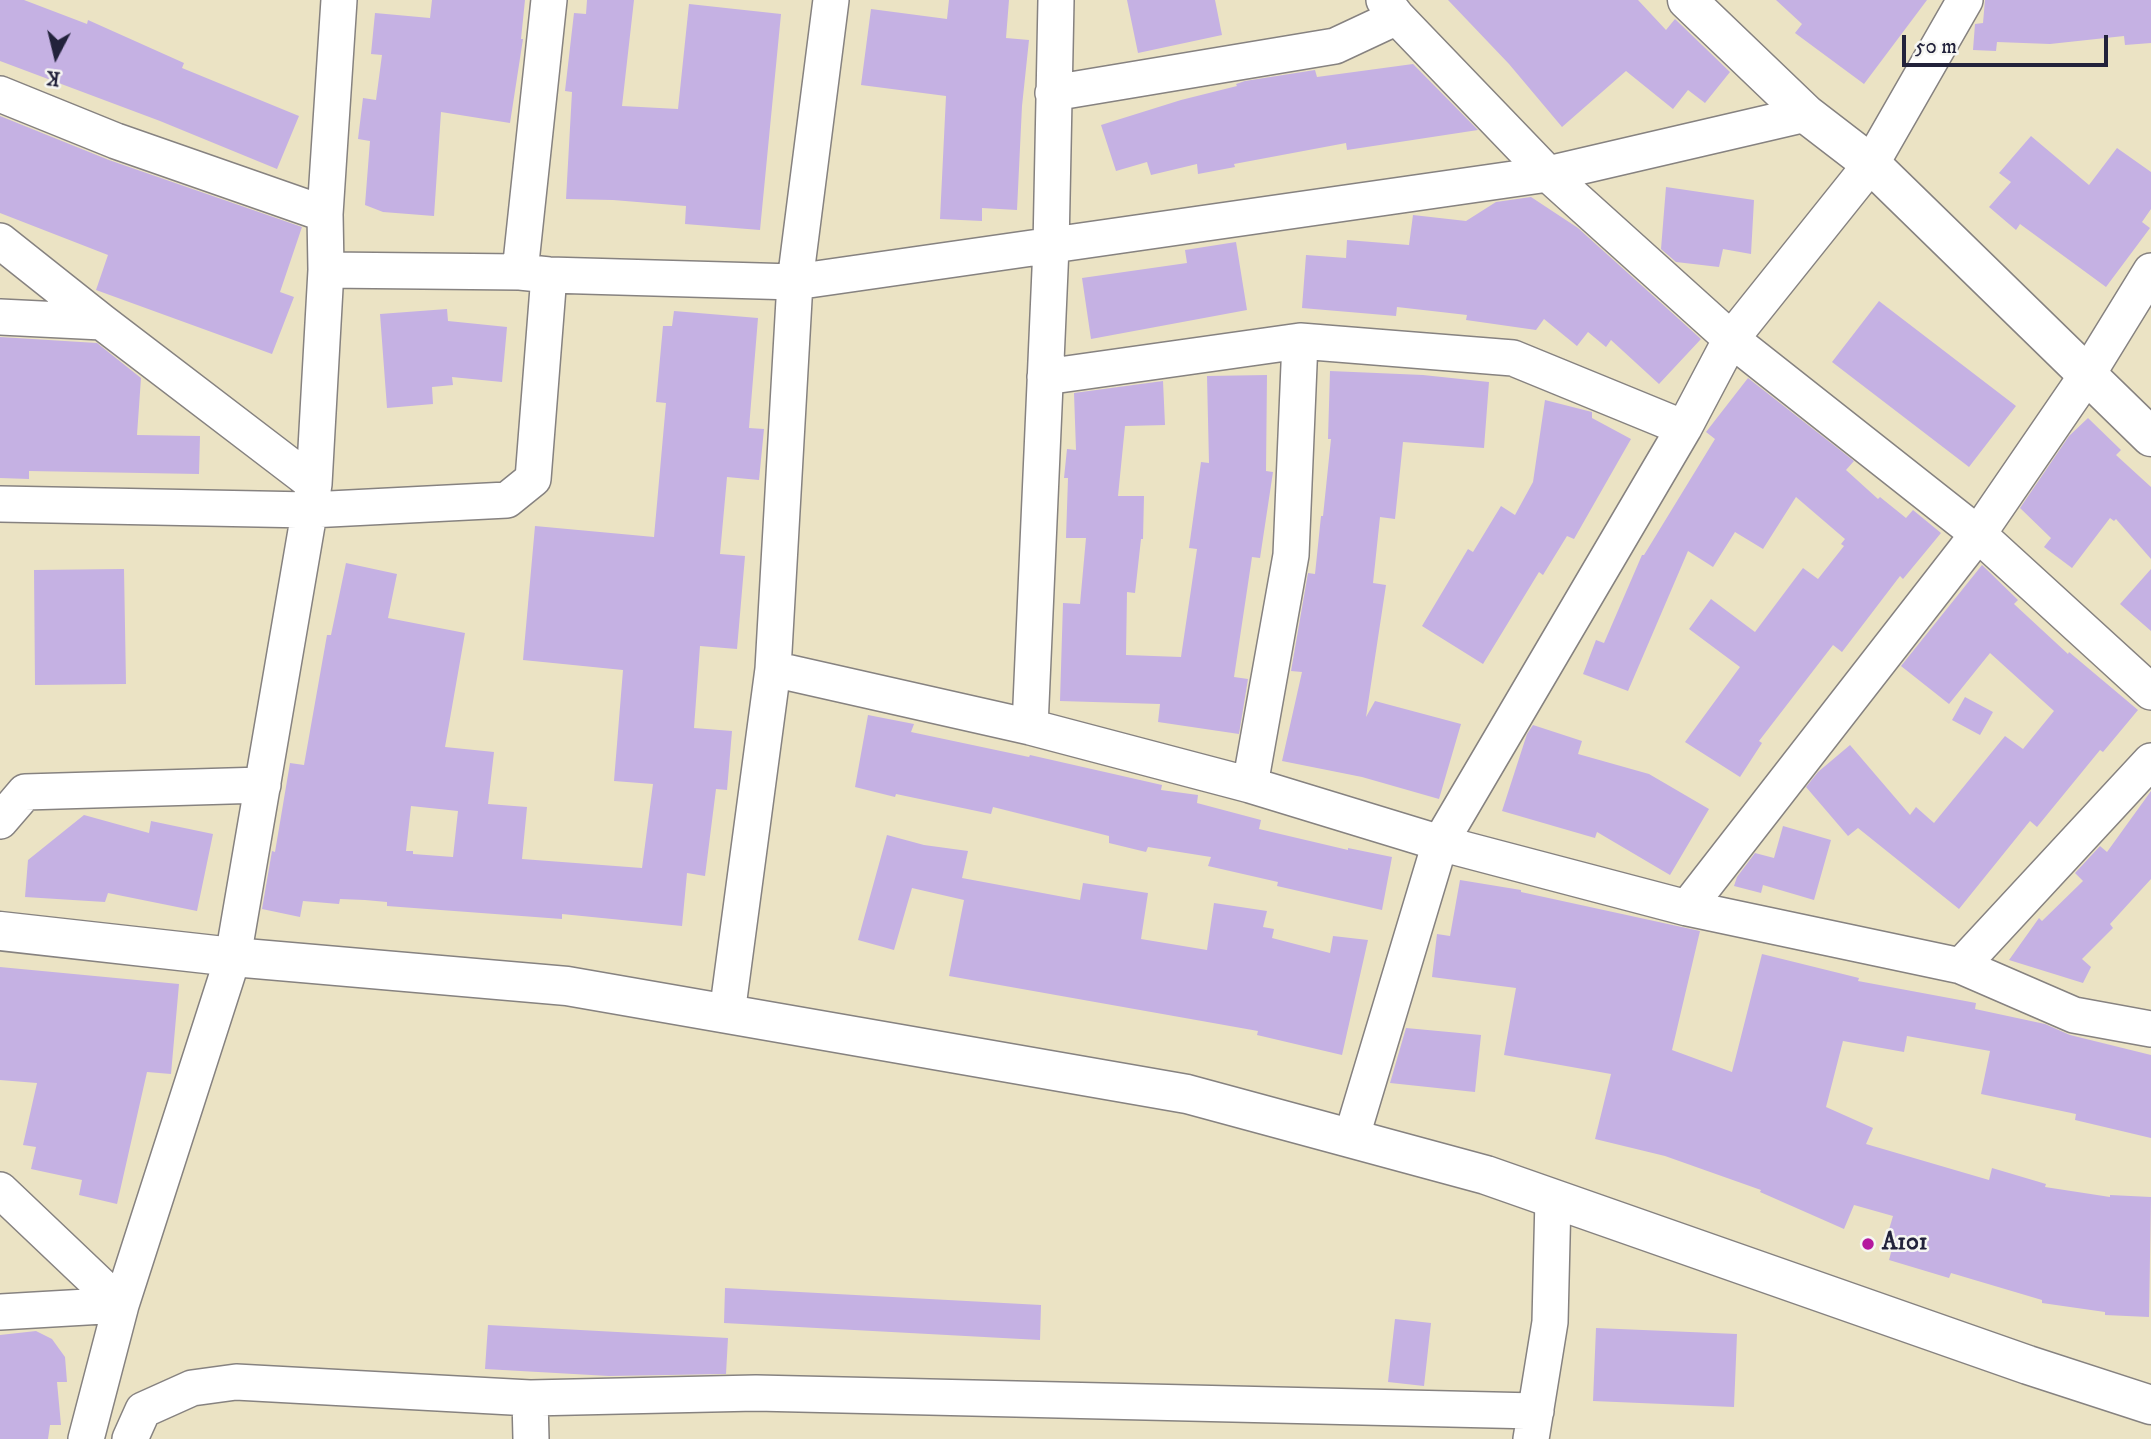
<!DOCTYPE html>
<style>
body{margin:0}
#map{position:relative;width:2151px;height:1439px;overflow:hidden;background:#ebe3c4;font-family:"IM FELL DW Pica",serif}
canvas{display:block}
.north{position:absolute;left:21px;top:21px;width:70px;height:70px;-webkit-text-stroke:5px #f6f6f2;paint-order:stroke;rotate:187deg;font-size:19px;font-weight:700;line-height:28px;text-align:center;color:#22223b}
.north::after{content:'';display:block;margin:auto;width:24px;height:32px;background:#22223b;clip-path:polygon(50% 0,100% 100%,50% 72%,0 100%)}
.scale{position:absolute;left:1902px;top:35px;width:206px;height:32px;box-sizing:border-box;border:4px solid #22223b;border-top:0;padding-left:9px;font-size:21px;line-height:24px;white-space:nowrap;color:#22223b;-webkit-text-stroke:5px #f6f6f2;paint-order:stroke}
</style>
<div id="map">
<canvas width="2151" height="1439"></canvas>
<div class="north">K</div>
<div class="scale">50 m</div>
</div>
<script>
const context = document.querySelector('canvas').getContext('2d');
context.lineJoin = 'round';
function paint(path, color) {
  context.fillStyle = color;
  context.fill(path, 'evenodd');
}
function strokePath(path, color, width, dash) {
  context.strokeStyle = color;
  context.lineWidth = width;
  context.lineCap = dash ? 'butt' : 'round';
  context.setLineDash(dash || []);
  context.stroke(path);
}
function drawText(font, color, halo, rows, align = 'center') {
  context.font = font + ' "IM FELL DW Pica",serif';
  context.lineWidth = 5;
  context.setLineDash([]);
  context.textBaseline = 'middle';
  context.strokeStyle = halo;
  context.fillStyle = color;
  for (const [text, x, y, turn = 0] of rows) {
    context.save();
    context.translate(x, y);
    context.rotate((+turn || 0) * Math.PI / 180);
    context.textAlign = isNaN(turn) ? turn : align;
    if (halo) context.strokeText(text, 0, 0);
    context.fillText(text, 0, 0);
    context.restore();
  }
}
paint(new Path2D(`
 M 0,0 L 24,0 L 87,24 L 88,20 L 184,63 L 182,68 L 299,116 L 277,169 L 160,121 L 0,61 Z
 M 432,0 L 525,0 L 521,39 L 523,39 L 510,123 L 441,112 L 434,216 L 383,212 L 365,205 L 370,141 L 358,139 L 363,98 L 376,100 L 382,55 L 371,54 L 375,13 L 430,18 Z
 M 587,0 L 634,0 L 622,106 L 678,109 L 689,4 L 781,14 L 760,230 L 685,224 L 686,206 L 613,200 L 566,199 L 572,92 L 565,91 L 574,13 L 586,14 Z
 M 949,0 L 1009,0 L 1006,38 L 1029,40 L 1022,106 L 1017,210 L 982,208 L 982,221 L 940,219 L 946,96 L 861,85 L 871,9 L 947,19 Z
 M 1127,0 L 1215,0 L 1222,35 L 1138,53 Z
 M 1448,0 L 1638,0 L 1666,30 L 1675,19 L 1730,72 L 1705,103 L 1688,90 L 1673,109 L 1626,71 L 1562,127 L 1509,64 Z
 M 1776,0 L 1927,0 L 1864,84 L 1795,33 L 1802,24 Z
 M 1985,0 L 2151,0 L 2151,43 L 2125,45 L 2124,36 L 2050,44 L 1997,42 L 1996,51 L 1973,50 L 1975,24 L 1983,23 Z
 M 1413,64 L 1478,130 L 1347,150 L 1346,143 L 1234,164 L 1235,167 L 1198,174 L 1197,164 L 1151,175 L 1147,162 L 1116,171 L 1101,125 L 1181,100 L 1237,86 L 1236,84 L 1245,81 L 1315,70 L 1317,77 Z
 M 0,116 L 109,160 L 302,227 L 280,292 L 294,297 L 272,354 L 96,290 L 108,255 L 0,213 Z
 M 2031,136 L 2089,185 L 2117,148 L 2151,172 L 2151,209 L 2142,222 L 2150,228 L 2106,287 L 2020,224 L 2016,230 L 1989,207 L 2011,182 L 1999,173 Z
 M 1666,187 L 1754,200 L 1751,254 L 1723,249 L 1719,267 L 1676,262 L 1661,249 Z
 M 1531,197 L 1578,228 L 1701,339 L 1659,384 L 1611,340 L 1606,347 L 1588,332 L 1577,346 L 1544,319 L 1536,330 L 1466,320 L 1467,315 L 1397,307 L 1396,316 L 1302,308 L 1306,255 L 1346,258 L 1347,240 L 1409,245 L 1413,215 L 1466,221 L 1496,202 Z
 M 1236,242 L 1247,310 L 1091,339 L 1082,278 L 1187,263 L 1185,250 Z
 M 1879,301 L 2016,406 L 1969,467 L 1832,362 Z
 M 447,309 L 448,321 L 507,327 L 502,382 L 452,377 L 453,385 L 432,387 L 433,404 L 387,408 L 380,314 Z
 M 674,311 L 758,318 L 749,428 L 764,429 L 759,480 L 727,477 L 720,554 L 745,556 L 737,649 L 700,646 L 694,728 L 732,731 L 727,790 L 716,789 L 705,876 L 687,873 L 682,926 L 562,914 L 562,919 L 387,906 L 387,902 L 365,900 L 340,899 L 339,904 L 303,901 L 300,917 L 262,909 L 272,851 L 275,852 L 290,763 L 304,765 L 327,635 L 331,635 L 346,563 L 397,574 L 388,618 L 465,633 L 445,747 L 494,752 L 488,804 L 527,807 L 522,859 L 642,868 L 653,784 L 614,781 L 623,670 L 523,660 L 535,526 L 654,537 L 666,403 L 656,402 L 663,326 L 672,326 ZM 411,806 L 458,811 L 453,857 L 413,854 L 413,851 L 406,851 Z
 M 0,337 L 97,343 L 141,378 L 137,435 L 200,436 L 199,474 L 29,471 L 29,479 L 0,478 Z
 M 1330,371 L 1423,375 L 1489,382 L 1484,448 L 1403,442 L 1395,519 L 1380,517 L 1373,583 L 1386,585 L 1366,717 L 1375,701 L 1461,724 L 1439,799 L 1362,777 L 1282,761 L 1302,672 L 1291,671 L 1308,573 L 1315,574 L 1321,516 L 1323,516 L 1331,439 L 1328,439 Z
 M 1267,375 L 1266,471 L 1273,472 L 1260,558 L 1252,557 L 1234,677 L 1248,679 L 1239,734 L 1158,722 L 1160,704 L 1060,701 L 1063,603 L 1080,604 L 1086,538 L 1066,538 L 1068,478 L 1064,478 L 1067,449 L 1076,450 L 1074,393 L 1163,381 L 1165,425 L 1125,426 L 1118,496 L 1144,496 L 1143,539 L 1141,539 L 1135,593 L 1127,592 L 1126,655 L 1181,657 L 1197,549 L 1189,548 L 1201,462 L 1209,463 L 1207,376 Z
 M 1748,378 L 1854,461 L 1846,470 L 1878,499 L 1880,497 L 1906,518 L 1913,510 L 1941,533 L 1903,579 L 1900,576 L 1842,652 L 1833,645 L 1759,741 L 1762,743 L 1740,777 L 1685,742 L 1740,667 L 1689,629 L 1711,599 L 1755,632 L 1803,568 L 1818,579 L 1844,546 L 1841,544 L 1845,539 L 1796,497 L 1763,549 L 1735,532 L 1713,567 L 1688,551 L 1628,691 L 1583,674 L 1596,640 L 1604,643 L 1642,555 L 1644,555 L 1715,439 L 1706,432 Z
 M 1545,400 L 1592,412 L 1592,418 L 1631,439 L 1574,539 L 1567,536 L 1543,575 L 1539,572 L 1483,664 L 1422,626 L 1468,549 L 1473,552 L 1501,506 L 1515,515 L 1533,482 Z
 M 2088,418 L 2121,450 L 2116,455 L 2151,487 L 2151,559 L 2116,519 L 2114,521 L 2110,518 L 2072,568 L 2044,547 L 2051,538 L 2020,508 L 2069,436 Z
 M 1982,565 L 2018,600 L 2014,604 L 2068,654 L 2069,652 L 2138,710 L 2103,752 L 2100,750 L 2037,827 L 2030,821 L 1959,909 L 1858,828 L 1848,836 L 1806,787 L 1818,772 L 1850,745 L 1910,815 L 1916,807 L 1934,823 L 2005,736 L 2023,749 L 2054,711 L 1990,653 L 1949,704 L 1901,666 Z
 M 124,569 L 126,684 L 35,685 L 34,570 Z
 M 2151,569 L 2151,631 L 2120,604 Z
 M 1965,697 L 1993,712 L 1980,735 L 1952,720 Z
 M 868,715 L 914,724 L 911,732 L 1029,757 L 1030,755 L 1162,785 L 1161,790 L 1198,795 L 1197,803 L 1261,820 L 1259,829 L 1348,850 L 1348,848 L 1392,857 L 1382,910 L 1277,886 L 1278,882 L 1208,866 L 1211,857 L 1148,847 L 1146,852 L 1109,843 L 1109,836 L 993,807 L 991,814 L 896,794 L 895,797 L 855,787 Z
 M 1533,725 L 1582,741 L 1578,754 L 1649,774 L 1709,809 L 1670,875 L 1597,832 L 1595,838 L 1502,811 L 1527,734 Z
 M 2151,791 L 2151,879 L 2110,924 L 2113,928 L 2082,959 L 2091,967 L 2083,983 L 2009,960 L 2039,918 L 2042,921 L 2083,881 L 2075,873 L 2100,846 L 2107,852 Z
 M 84,815 L 149,833 L 151,821 L 213,834 L 197,911 L 108,893 L 105,902 L 25,897 L 28,860 Z
 M 1783,826 L 1831,840 L 1814,900 L 1763,885 L 1761,893 L 1734,886 L 1737,877 L 1755,853 L 1774,858 Z
 M 887,835 L 924,845 L 968,851 L 962,878 L 1080,900 L 1083,883 L 1148,893 L 1141,939 L 1207,950 L 1214,903 L 1267,911 L 1263,927 L 1274,929 L 1272,938 L 1330,953 L 1333,936 L 1368,940 L 1342,1055 L 1257,1035 L 1258,1031 L 949,976 L 964,900 L 912,888 L 894,950 L 858,940 Z
 M 1460,880 L 1521,890 L 1521,892 L 1700,931 L 1672,1050 L 1732,1072 L 1762,954 L 1859,978 L 1858,981 L 1976,1003 L 1975,1009 L 2045,1024 L 2070,1035 L 2151,1055 L 2151,1138 L 2075,1120 L 2076,1114 L 1981,1094 L 1990,1051 L 1907,1036 L 1904,1052 L 1843,1041 L 1826,1107 L 1873,1128 L 1866,1144 L 1989,1180 L 1992,1168 L 2046,1184 L 2045,1187 L 2110,1197 L 2110,1195 L 2151,1197 L 2149,1317 L 2105,1315 L 2105,1312 L 2042,1303 L 2042,1300 L 1951,1273 L 1949,1278 L 1889,1260 L 1893,1245 L 1885,1243 L 1893,1216 L 1854,1205 L 1844,1229 L 1760,1192 L 1761,1190 L 1665,1156 L 1595,1139 L 1611,1074 L 1504,1055 L 1516,988 L 1432,977 L 1437,934 L 1450,936 Z
 M 0,967 L 179,984 L 171,1074 L 147,1072 L 117,1204 L 79,1195 L 82,1180 L 31,1169 L 36,1147 L 23,1145 L 37,1083 L 0,1080 Z
 M 1406,1028 L 1481,1035 L 1475,1092 L 1390,1083 Z
 M 725,1288 L 1041,1305 L 1040,1340 L 724,1323 Z
 M 1395,1319 L 1431,1323 L 1424,1386 L 1388,1382 Z
 M 488,1325 L 728,1338 L 726,1374 L 609,1376 L 485,1369 Z
 M 1596,1328 L 1737,1334 L 1734,1407 L 1593,1401 Z
 M 36,1331 L 52,1339 L 65,1357 L 67,1382 L 57,1382 L 61,1425 L 50,1425 L 48,1439 L 0,1439 L 0,1335 Z`), '#c5b1e3');
const minor = new Path2D(`
 M 339,0 L 325,214 L 326,270 L 520,272 L 549,275 L 795,282 L 1548,174 L 1806,114
 M 831,0 L 795,282 L 773,669 L 1030,727 L 1250,785 L 1440,843 L 1687,908 L 1961,966
 M 1384,0 L 1397,17 L 1548,174 L 1731,339 L 1978,534 L 2151,692
 M 1053,93 L 1335,46 L 1397,17
 M 0,94 L 116,141 L 325,214
 M 0,241 L 102,322 L 314,484
 M 520,272 L 549,0
 M 0,317 L 102,322
 M 1300,341 L 1513,358 L 1684,428 L 1440,843 L 1351,1139
 M 1045,377 L 1300,341 L 1291,555 L 1250,785
 M 1684,428 L 1731,339 L 1871,164 L 1965,0
 M 0,504 L 310,510 L 507,500 L 533,479 L 549,275
 M 1030,727 L 1051,247 L 1056,0
 M 2151,761 L 1961,966 L 2074,1015 L 2151,1029
 M 0,821 L 25,792 L 263,785
 M 1687,908 L 1978,534 L 2087,375 L 2151,271
 M 727,1014 L 773,669
 M 0,1190 L 121,1305 L 0,1312
 M 86,1439 L 121,1305 L 233,957 L 314,484 L 326,270
 M 130,1439 L 143,1410 L 192,1388 L 236,1382 L 530,1398
 M 531,1439 L 530,1398 L 756,1393 L 1536,1411
 M 1531,1439 L 1550,1322 L 1553,1198`);
const major = new Path2D(`
 M 1687,0 L 1806,114 L 1871,164 L 2151,437
 M 0,931 L 233,957 L 567,986 L 1187,1094 L 1486,1175 L 2028,1365 L 2151,1405`);
strokePath(minor, '#868280', 38);
strokePath(major, '#868280', 41);
strokePath(minor, '#fff', 35);
strokePath(major, '#fff', 38);
for (const [x, y, r, color] of [
 [1868,1244,7,"#b5179e"]
]) {
  const dot = new Path2D();
  dot.arc(x, y, r, 0, 2 * Math.PI);
  context.fillStyle = color;
  context.fill(dot);
  strokePath(dot, '#f6f6f2', 2.5);
}
drawText('bold 24px', '#22223b', '#f6f6f2', [
 ["A101",1882,1244]
], 'left');
</script>
